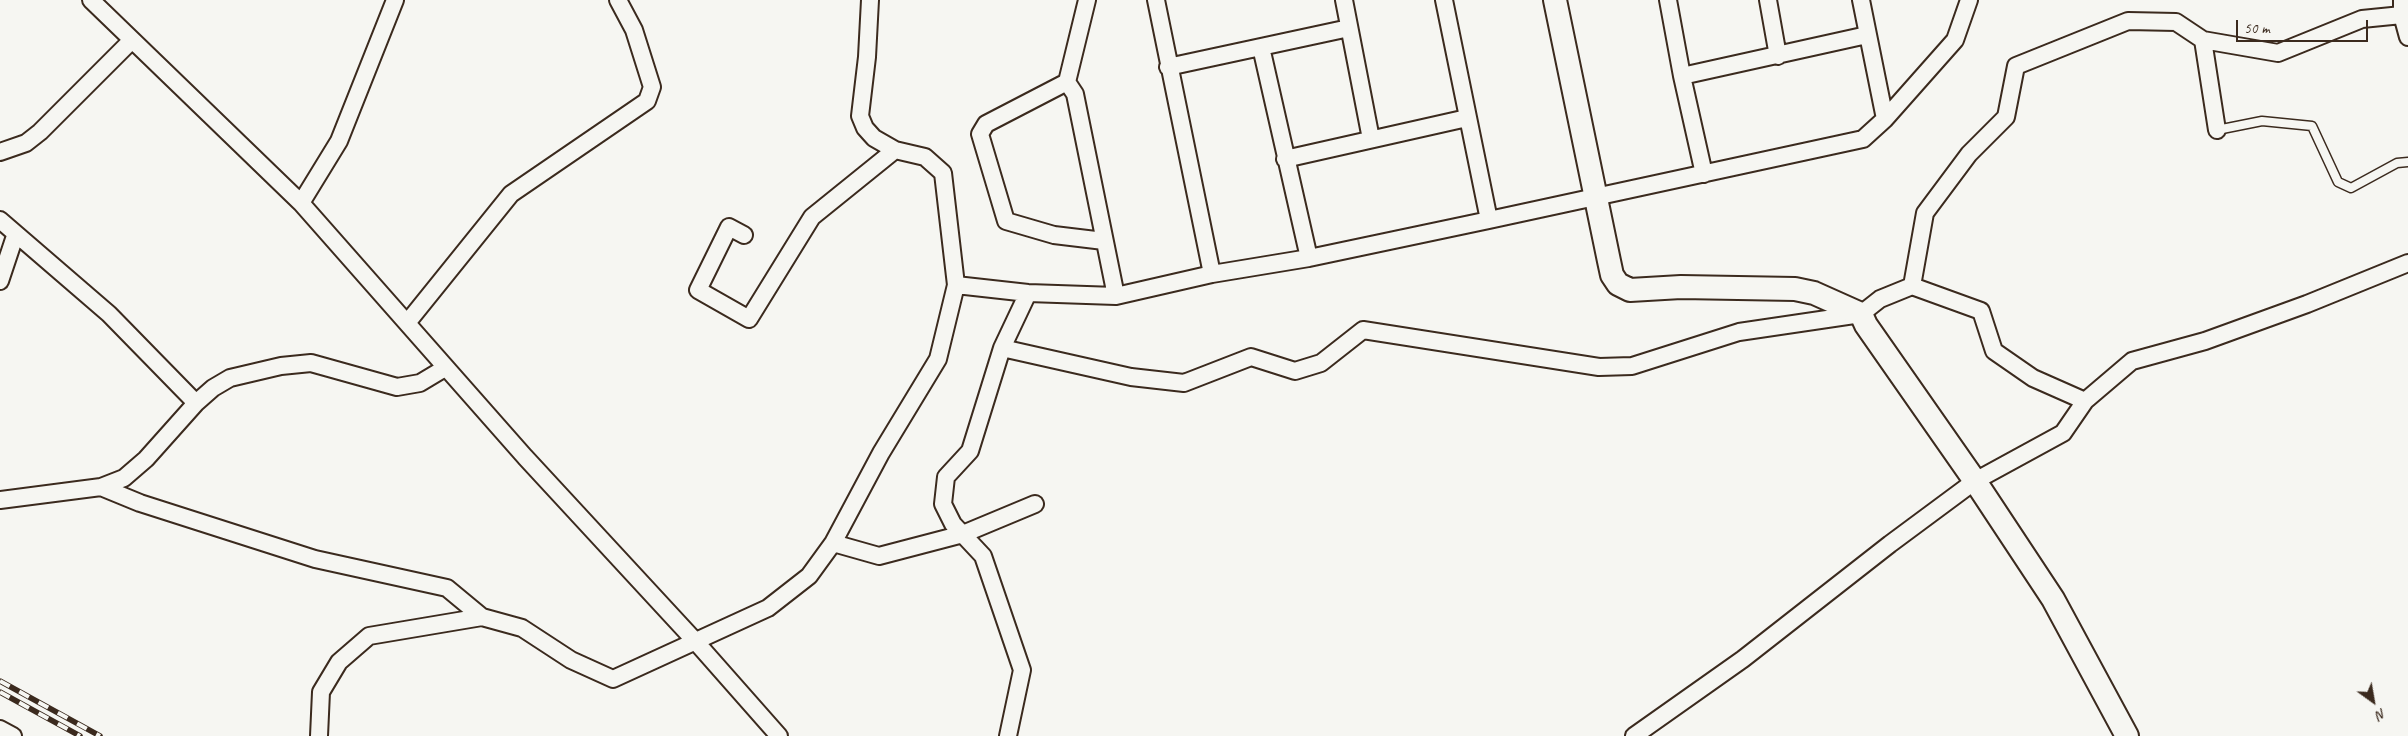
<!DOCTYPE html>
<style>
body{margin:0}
#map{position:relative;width:2408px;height:736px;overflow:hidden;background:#f6f6f2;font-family:Caveat,sans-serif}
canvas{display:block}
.north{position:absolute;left:2348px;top:676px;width:50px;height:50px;-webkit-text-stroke:4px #f6f6f2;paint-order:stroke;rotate:148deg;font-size:14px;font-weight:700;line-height:20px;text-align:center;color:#3b2a1e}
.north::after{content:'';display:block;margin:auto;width:18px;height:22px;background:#3b2a1e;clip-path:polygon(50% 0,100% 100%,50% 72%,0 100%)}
.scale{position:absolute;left:2236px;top:20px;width:132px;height:22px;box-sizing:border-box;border:2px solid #3b2a1e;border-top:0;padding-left:6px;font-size:15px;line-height:18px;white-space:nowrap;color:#3b2a1e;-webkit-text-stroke:4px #f6f6f2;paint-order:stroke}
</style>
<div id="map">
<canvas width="2408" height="736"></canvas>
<div class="north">N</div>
<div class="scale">50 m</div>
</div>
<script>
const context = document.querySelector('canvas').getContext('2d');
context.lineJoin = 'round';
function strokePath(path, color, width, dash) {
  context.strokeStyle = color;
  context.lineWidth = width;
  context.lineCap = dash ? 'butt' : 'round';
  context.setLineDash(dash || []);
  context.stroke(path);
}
const lane = new Path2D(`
 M 2217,130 L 2262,121 L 2312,126 L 2338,182 L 2351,188 L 2397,163 L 2408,162`);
const street = new Path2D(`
 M 91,0 L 301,203 L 525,457 L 696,642 L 779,736
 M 1087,0 L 1067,82 L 1075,94 L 1116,296
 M 1156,0 L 1212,274
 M 1344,0 L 1371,139
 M 1444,0 L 1489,220
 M 1668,0 L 1682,76 L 1704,174
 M 1768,0 L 1778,56
 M 1861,0 L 1885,119
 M 2402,0 L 2402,15 L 2408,37
 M 2203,40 L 2217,130
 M 1261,47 L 1309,258
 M 1168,67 L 1349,28
 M 1682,76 L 1867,35
 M 1067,82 L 986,124 L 980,134 L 1006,221 L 1054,235 L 1104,241
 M 0,152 L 26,143 L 40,132 L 132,40
 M 1285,159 L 1467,118
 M 301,203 L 339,141 L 395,0
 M 0,220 L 109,314 L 196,403
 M 744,235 L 729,227 L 698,290 L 749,319 L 812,217 L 895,150
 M 0,281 L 15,236
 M 956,285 L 1028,293 L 1116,296 L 1212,274 L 1309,258 L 1489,220 L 1863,139 L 1885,119 L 1955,40 L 1969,0
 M 1912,286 L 1925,213 L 1969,154 L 2006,117 L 2016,66 L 2128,21 L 2176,22 L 2203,40 L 2278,53 L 2362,19 L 2402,15
 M 407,323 L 511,194 L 647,101 L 652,87 L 634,30 L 618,0
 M 1002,348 L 1131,377 L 1184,383 L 1251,357 L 1295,371 L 1321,363 L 1363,330 L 1599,367 L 1632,366 L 1739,332 L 1861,314 L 1880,299 L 1912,286 L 1981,311 L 1994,351 L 2033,378 L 2085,401
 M 101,487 L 140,503 L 315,559 L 447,588 L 482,617 L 522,628 L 571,660 L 613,679 L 768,608 L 809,576 L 833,543 L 881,453 L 938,359 L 956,285 L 943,173 L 925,157 L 895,150 L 874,138 L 865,128 L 860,116 L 867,57 L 870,0
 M 0,500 L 101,487 L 124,478 L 146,459 L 196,403 L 213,388 L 230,378 L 281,366 L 311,363 L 397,387 L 420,383 L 445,368
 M 833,543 L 879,556 L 963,534 L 1035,504
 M 0,729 L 13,736
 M 319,736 L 321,692 L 339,662 L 369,636 L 482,617
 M 1008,736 L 1022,670 L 983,556 L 953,524 L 943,504 L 946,477 L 970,451 L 1002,348 L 1028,293
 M 1634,736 L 1743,659 L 1890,544 L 1975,481 L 2063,433 L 2085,401 L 2132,361 L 2205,341 L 2307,304 L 2408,263`);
const secondary = new Path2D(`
 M 1555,0 L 1609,261 L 1612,275 L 1618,284 L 1630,290 L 1681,287 L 1795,289 L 1814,293 L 1861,314 L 1866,325 L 1975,481 L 2053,599 L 2127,736`);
strokePath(lane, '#3b2a1e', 11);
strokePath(street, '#3b2a1e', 20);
strokePath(secondary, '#3b2a1e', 26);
strokePath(lane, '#f6f6f2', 8);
strokePath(street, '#f6f6f2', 16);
strokePath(secondary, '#f6f6f2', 22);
const rail = new Path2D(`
 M 0,681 L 100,736
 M 0,692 L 80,736`);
strokePath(rail, '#3b2a1e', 5.5);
strokePath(rail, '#f6f6f2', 4, [11]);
</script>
